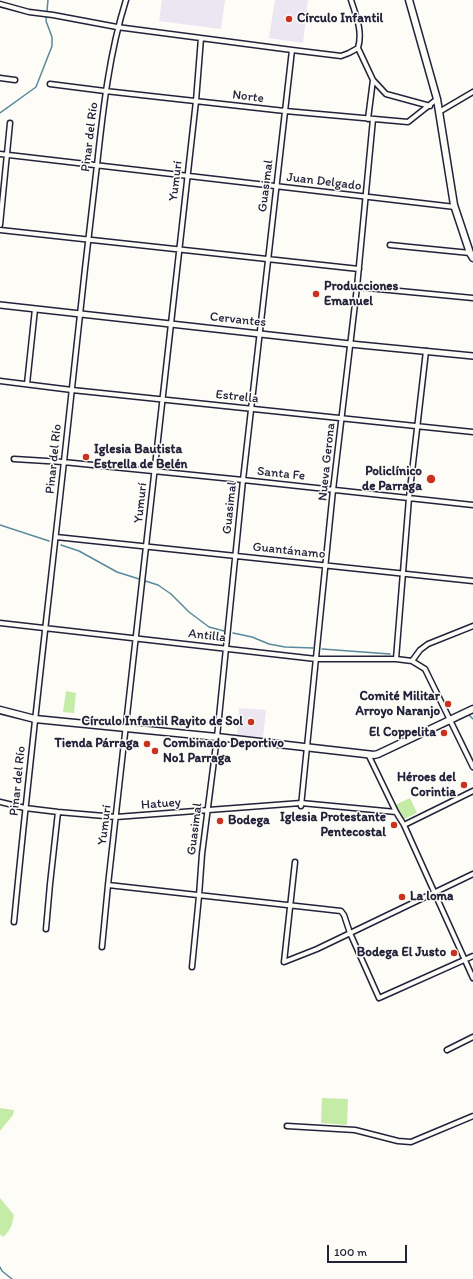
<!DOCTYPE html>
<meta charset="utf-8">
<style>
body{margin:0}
#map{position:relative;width:473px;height:1279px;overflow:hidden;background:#fdfcf7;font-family:Itim,sans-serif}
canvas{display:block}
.scale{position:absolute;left:327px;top:1245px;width:80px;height:18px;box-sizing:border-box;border:2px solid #22223b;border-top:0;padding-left:5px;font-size:12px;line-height:14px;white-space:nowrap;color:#22223b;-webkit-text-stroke:3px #fdfcf7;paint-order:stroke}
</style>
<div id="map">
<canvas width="473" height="1279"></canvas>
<div class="scale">100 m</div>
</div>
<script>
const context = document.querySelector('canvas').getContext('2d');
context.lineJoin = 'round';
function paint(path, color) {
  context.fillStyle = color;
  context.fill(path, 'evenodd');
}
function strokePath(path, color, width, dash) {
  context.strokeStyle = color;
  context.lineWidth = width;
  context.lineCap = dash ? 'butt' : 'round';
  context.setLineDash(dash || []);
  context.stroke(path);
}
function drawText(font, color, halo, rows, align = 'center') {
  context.font = font + ' Itim,sans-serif';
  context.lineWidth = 3;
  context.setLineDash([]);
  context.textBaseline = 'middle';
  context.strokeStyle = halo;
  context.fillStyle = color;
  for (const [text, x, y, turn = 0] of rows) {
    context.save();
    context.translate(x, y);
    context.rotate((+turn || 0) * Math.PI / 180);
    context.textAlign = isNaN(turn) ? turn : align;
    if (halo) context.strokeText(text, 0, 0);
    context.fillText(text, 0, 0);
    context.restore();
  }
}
paint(new Path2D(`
 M 162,0 L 225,0 L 221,29 L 159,21 Z
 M 275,0 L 308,0 L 303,43 L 269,38 Z
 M 239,708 L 266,710 L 263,737 L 237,735 Z`), '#ebe6f1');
paint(new Path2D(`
 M 66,691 L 76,693 L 74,713 L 63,712 Z
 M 410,798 L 417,813 L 402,820 L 395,805 Z
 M 322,1098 L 348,1099 L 347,1125 L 321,1123 Z
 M 0,1108 L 14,1110 L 13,1115 L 0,1131 Z
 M 0,1198 L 14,1215 C 12,1225 11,1230 3,1237 L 0,1234 Z`), '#c4eca7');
strokePath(new Path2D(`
 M 0,113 L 36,87 L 52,46 L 52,37 L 46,21 L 48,0
 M 0,525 L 49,541
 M 61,545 L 79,551 L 117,572 L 158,585 L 171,594 L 189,612 L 209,627 L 224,631
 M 233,633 L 252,637 L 269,644 L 285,647 L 313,648
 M 322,649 L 390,654
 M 468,714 L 473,719
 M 0,1267 L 2,1271 L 12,1279`), '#59899b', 1.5);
const minor = new Path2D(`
 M 351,0 C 356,16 363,31 358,48
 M 0,4 L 29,12 L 53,15 L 117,27 L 292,50 L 341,56 L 349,53 L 358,48
 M 358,48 L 373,80 L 386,94 L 430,106
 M 0,78 L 15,80
 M 50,84 L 105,91 L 285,111 L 408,122 L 437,99
 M 439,112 L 473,92
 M 368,119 L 373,80
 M 0,154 L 455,207
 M 0,225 L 10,123
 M 0,230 L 359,269
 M 390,245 L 470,253
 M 357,287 L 473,298
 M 0,381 L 72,390 L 473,432
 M 27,384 L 35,309
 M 14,459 L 63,462 L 243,480 L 473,505
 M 56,537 L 473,581
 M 0,623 L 316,659 L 396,659 L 412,661 L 425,669 L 473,767
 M 396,659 L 409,498 L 426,351
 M 412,661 L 420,650 L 428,644 L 473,626
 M 368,754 L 396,812 L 404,825 L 473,978
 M 0,802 L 25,808 L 58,812 L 116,817 L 301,803 L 396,812
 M 301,806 L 333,490 L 357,287 L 373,119
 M 404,825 L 473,791
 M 295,862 L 284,962 L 317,949 L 473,874
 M 108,885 L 341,911 L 344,915 L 350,933 L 379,998 L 473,956
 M 14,922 C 31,744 53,566 72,388 C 80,314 88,239 97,165 C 103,110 109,54 126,0
 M 46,929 L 50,884 L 58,812
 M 102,947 L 108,885 L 196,101 L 201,38
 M 192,967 L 199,896 L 202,854 L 217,737 L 243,480 L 292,50
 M 447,1050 L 473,1037
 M 287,1126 L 355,1130 L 398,1141 L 411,1142 L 473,1116`);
const tertiary = new Path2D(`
 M 0,305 L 350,344 L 473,356`);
const secondary = new Path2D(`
 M 409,0 L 437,99 L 454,205 L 470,253 L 473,258
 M 0,710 L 35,719 L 217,737 L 374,755 L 378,754 L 473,709`);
strokePath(minor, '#22223b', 7);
strokePath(tertiary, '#22223b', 8);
strokePath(secondary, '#22223b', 9);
strokePath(minor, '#fdfcf7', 4);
strokePath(tertiary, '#fdfcf7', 5);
strokePath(secondary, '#fdfcf7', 6);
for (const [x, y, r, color] of [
 [289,19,4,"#c8321e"],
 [316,294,4,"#c8321e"],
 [86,457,4,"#c8321e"],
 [431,479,5,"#c8321e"],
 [448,704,4,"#c8321e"],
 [251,722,4,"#c8321e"],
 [444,733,4,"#c8321e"],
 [147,744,4,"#c8321e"],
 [155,751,4,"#c8321e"],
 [464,785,4,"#c8321e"],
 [220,821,4,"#c8321e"],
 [394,825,4,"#c8321e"],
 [402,897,4,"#c8321e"],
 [454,953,4,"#c8321e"]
]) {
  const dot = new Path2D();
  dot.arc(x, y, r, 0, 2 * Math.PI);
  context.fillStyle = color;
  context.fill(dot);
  strokePath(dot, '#fdfcf7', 1.5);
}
drawText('bold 13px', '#22223b', '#fdfcf7', [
 ["Círculo Infantil",297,19,"left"],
 ["Producciones",324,287,"left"],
 ["Emanuel",324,302,"left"],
 ["Iglesia Bautista",94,450,"left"],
 ["Estrella de Belén",94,465,"left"],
 ["Policlínico",422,472],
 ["de Parraga",422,487],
 ["Comité Militar",440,697],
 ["Arroyo Naranjo",440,712],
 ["Círculo Infantil Rayito de Sol",243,722],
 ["El Coppelita",436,733],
 ["Tienda Párraga",139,744],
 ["Combinado Deportivo",163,744,"left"],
 ["No1 Parraga",163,759,"left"],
 ["Héroes del",456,778],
 ["Corintia",456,793],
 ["Iglesia Protestante",386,818],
 ["Pentecostal",386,833],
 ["Bodega",228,821,"left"],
 ["La loma",410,897,"left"],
 ["Bodega El Justo",446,953]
], 'right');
drawText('13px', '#22223b', '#fdfcf7', [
 ["Norte",248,97,7],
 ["Pinar del Río",90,137,-83],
 ["Yumurí",176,181,-83],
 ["Juan Delgado",324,182,7],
 ["Guasimal",266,186,-83],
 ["Cervantes",238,320,6],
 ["Estrella",237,397,6],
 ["Pinar del Río",54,459,-84],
 ["Nueva Gerona",327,462,-84],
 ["Santa Fe",281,474,6],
 ["Yumurí",141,503,-84],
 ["Guasimal",230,508,-84],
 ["Guantánamo",289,551,6],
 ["Antilla",207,636,7],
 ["Pinar del Río",18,781,-84],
 ["Hatuey",161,804,-4],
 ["Yumurí",105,825,-83],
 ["Guasimal",195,829,-83]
]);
</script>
